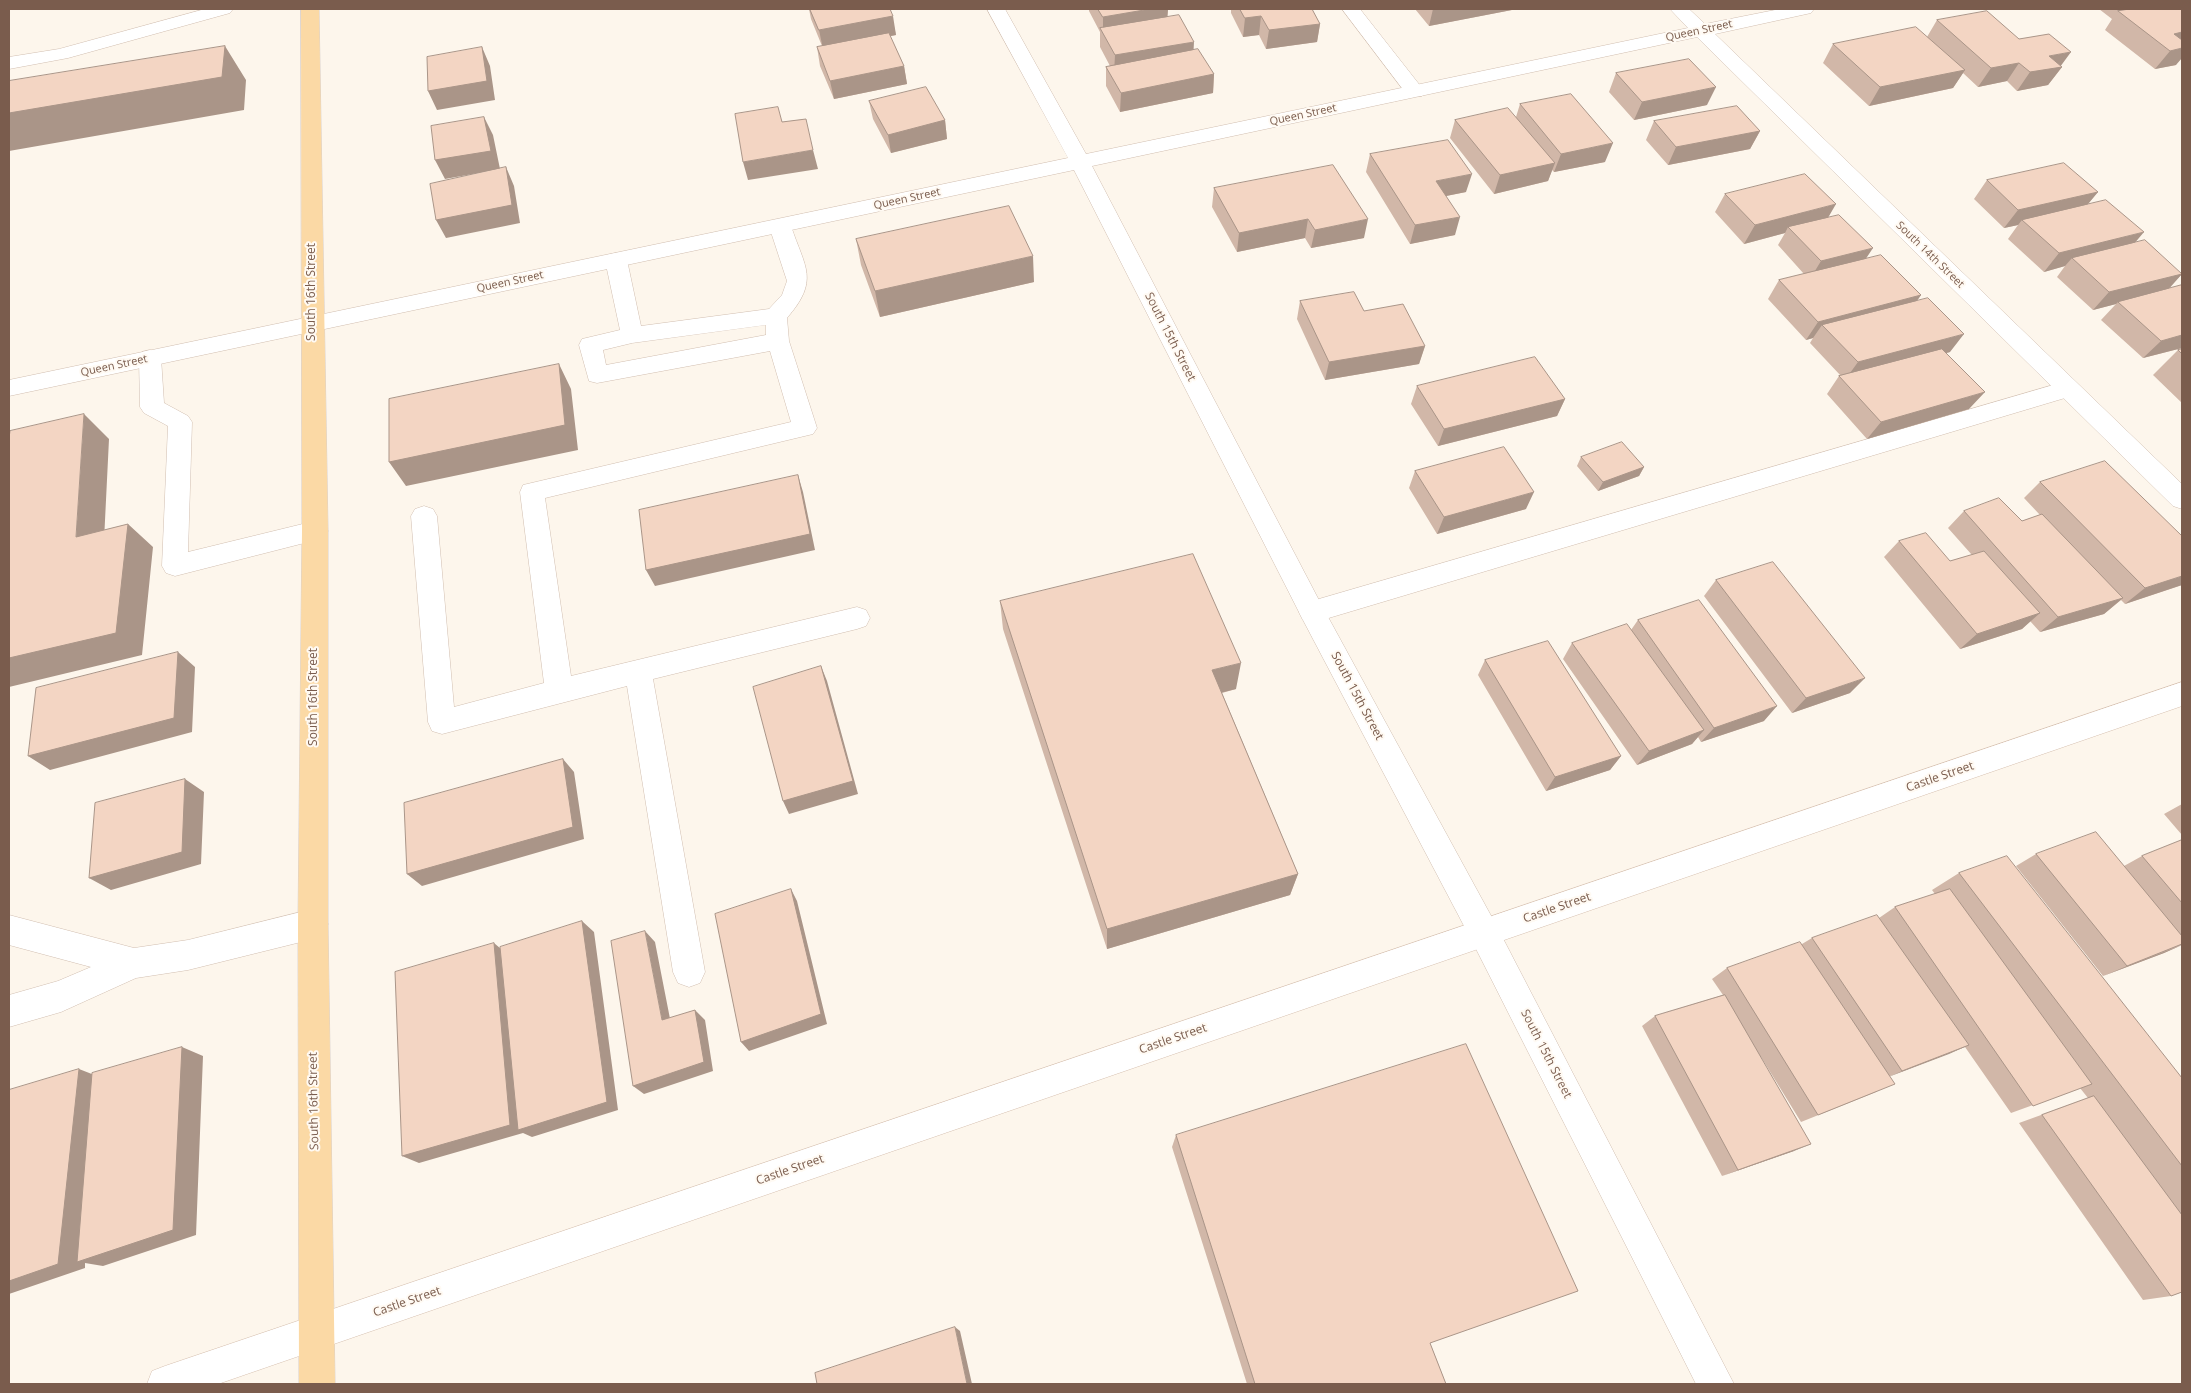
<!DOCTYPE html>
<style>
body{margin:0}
#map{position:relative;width:2191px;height:1393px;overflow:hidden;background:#fdf6ec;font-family:"Open Sans",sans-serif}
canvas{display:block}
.frame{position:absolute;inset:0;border:10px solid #7a5c4d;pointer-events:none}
</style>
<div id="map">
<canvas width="2191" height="1393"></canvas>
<div class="frame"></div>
</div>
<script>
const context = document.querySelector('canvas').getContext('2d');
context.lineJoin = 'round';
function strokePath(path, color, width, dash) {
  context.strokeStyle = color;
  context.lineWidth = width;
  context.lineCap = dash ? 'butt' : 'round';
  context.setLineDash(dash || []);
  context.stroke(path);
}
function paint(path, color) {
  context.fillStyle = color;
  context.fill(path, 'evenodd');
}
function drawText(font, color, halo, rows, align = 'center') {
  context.font = font + ' "Open Sans",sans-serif';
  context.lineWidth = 4;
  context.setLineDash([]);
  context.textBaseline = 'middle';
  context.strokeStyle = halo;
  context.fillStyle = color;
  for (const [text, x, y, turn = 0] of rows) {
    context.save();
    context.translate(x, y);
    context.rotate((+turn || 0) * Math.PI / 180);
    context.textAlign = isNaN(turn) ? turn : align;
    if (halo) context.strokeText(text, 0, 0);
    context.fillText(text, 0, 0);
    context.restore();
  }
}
const lane = new Path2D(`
 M 205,9 L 233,9 L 230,13 L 68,58 L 9,69 L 9,57 L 59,49 Z
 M 1342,9 L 1360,9 L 1422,88 L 1425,92 L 1422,96 L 1408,96 Z
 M 780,219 L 787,221 L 791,226 C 805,268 820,280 787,318 L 789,341 L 817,428 L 813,434 L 545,498 L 571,676 L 857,607 L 866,610 L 870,618 L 866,626 L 857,629 L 653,679 L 705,972 L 700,983 L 689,987 L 678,983 L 673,972 L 627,686 L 442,734 L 432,731 L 428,722 L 411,516 L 415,509 L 424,506 L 433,509 L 437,516 L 454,707 L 544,683 L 520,492 L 523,485 L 791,422 L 770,351 L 597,383 L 589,381 L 579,345 L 582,339 L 620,330 L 605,260 L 608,255 L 616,253 L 624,255 L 627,260 L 641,326 L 769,309 L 782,295 L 787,281 L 769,226 L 773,221 ZM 766,325 L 766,335 L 606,365 L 603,350 L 632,343 Z
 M 150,350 L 158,352 L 161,358 L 164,403 L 188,416 L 192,422 L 188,552 L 315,521 L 324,524 L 328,531 L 324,538 L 175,576 L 166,573 L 162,566 L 168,426 L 144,413 L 140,407 L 139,358 L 142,352 Z
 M 2067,381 L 2075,383 L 2079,389 L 2075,395 L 1312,623 L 1303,620 L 1299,612 L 1303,604 L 1312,601 Z
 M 313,909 L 324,914 L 328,924 L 324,934 L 313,939 L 188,970 L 136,978 L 61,1012 L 9,1027 L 9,995 L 58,981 L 91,967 L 9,945 L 9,915 L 134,948 L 188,940 Z`);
const street = new Path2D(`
 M 987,9 L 1005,9 L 1086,154 L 1688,28 L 1670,9 L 1689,9 L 1705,24 L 1780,9 L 1814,9 L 1811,13 L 1715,34 L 2182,484 L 2182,509 L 2173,506 L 1697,37 L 1092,166 L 1321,604 L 1495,923 L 1734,1384 L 1696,1384 L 1473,943 L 1303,620 L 1074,170 L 9,396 L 9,380 L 1068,158 Z`);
const secondary = new Path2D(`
 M 2182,682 L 2182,706 L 218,1384 L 147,1384 L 152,1371 L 165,1366 Z`);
const primary = new Path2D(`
 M 301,9 L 319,9 L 328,531 L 328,924 L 335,1384 L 299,1384 L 298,924 L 302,531 Z`);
strokePath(lane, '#d1beb0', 1);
strokePath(street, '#d1beb0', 1);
strokePath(secondary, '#d6c0b0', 1);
strokePath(primary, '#dad1cd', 1);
paint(lane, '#fff');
paint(street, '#fff');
paint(secondary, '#fff');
paint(primary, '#fbd9a5');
paint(new Path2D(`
 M 809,9 L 890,9 L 896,35 L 890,36 L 904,66 L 907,84 L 834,99 L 820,66 L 817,47 L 822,46 L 811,19 Z
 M 1089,9 L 1168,9 L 1167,17 L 1214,74 L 1213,93 L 1120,112 L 1106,86 L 1106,67 L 1110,66 L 1100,47 L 1100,32 L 1089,11 Z
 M 1231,9 L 1312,9 L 1320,24 L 1317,42 L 1266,49 L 1259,35 L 1243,37 L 1231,13 Z
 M 1415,9 L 1517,9 L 1429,26 Z
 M 2099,9 L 2182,9 L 2176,65 L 2155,69 L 2105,30 L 2112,19 Z
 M 1937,20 L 2019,39 L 2062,67 L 2048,85 L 2017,91 L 2007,81 L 1978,87 L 1963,73 L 1953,88 L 1869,106 L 1823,63 L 1833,44 L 1927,37 Z
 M 1616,73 L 1707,105 L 1634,120 L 1609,92 Z
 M 869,101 L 945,120 L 947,139 L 891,153 L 873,119 Z
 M 1520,104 L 1605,162 L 1554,172 L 1552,170 L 1548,181 L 1494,194 L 1450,138 L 1455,120 L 1516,117 Z
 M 1654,121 L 1760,131 L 1750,149 L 1668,165 L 1646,140 Z
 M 1370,154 L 1466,192 L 1446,196 L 1455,235 L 1410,244 L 1366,172 Z
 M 1987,180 L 2098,192 L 2087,205 L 2134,243 L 2182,274 L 2168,289 L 2182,285 L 2182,348 L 2143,358 L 2101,320 L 2116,304 L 2093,310 L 2057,277 L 2065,266 L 2044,272 L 2008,239 L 2018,225 L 2004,228 L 1974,199 Z
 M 1214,188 L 1364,238 L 1311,248 L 1305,238 L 1237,252 L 1212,207 Z
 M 1725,194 L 1828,217 L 1866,258 L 1921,295 L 1917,301 L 1950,352 L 1946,353 L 1969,409 L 1867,439 L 1827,394 L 1839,376 L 1841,376 L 1810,343 L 1813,338 L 1806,340 L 1768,299 L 1779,280 L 1804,274 L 1778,245 L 1785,233 L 1744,244 L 1715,212 Z
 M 856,239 L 1034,282 L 880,317 L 861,265 Z
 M 1300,301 L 1425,346 L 1419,364 L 1325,380 L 1297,319 Z
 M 2182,349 L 2182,403 L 2153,375 L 2178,350 Z
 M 1417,386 L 1565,399 L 1557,416 L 1438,446 L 1411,404 Z
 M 1581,457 L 1644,467 L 1639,476 L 1598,491 L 1577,466 Z
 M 1415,471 L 1526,509 L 1437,534 L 1409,488 Z
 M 2040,482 L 2182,585 L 2125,604 L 2121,600 L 2104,614 L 2040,632 L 2030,621 L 2022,629 L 1960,649 L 1884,557 L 1899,541 L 1950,561 L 1972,555 L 1948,528 L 1964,511 L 2022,521 L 2040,515 L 2024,498 Z
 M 1716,580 L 1850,693 L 1792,713 L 1704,596 Z
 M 1000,601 L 1236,689 L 1222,693 L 1298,874 L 1290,895 L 1107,949 L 1003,629 Z
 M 1638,620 L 1764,721 L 1701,742 L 1698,737 L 1692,744 L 1637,765 L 1563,659 L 1572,643 L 1631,630 Z
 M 1485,660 L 1621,756 L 1610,770 L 1546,791 L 1478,675 Z
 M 2182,804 L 2182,835 L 2164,814 Z
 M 2182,840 L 2182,945 L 2164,953 L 2103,976 L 2016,866 L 2036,854 L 2124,866 L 2142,856 Z
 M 1959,873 L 2182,1078 L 2182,1292 L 2171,1296 L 2143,1300 L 2019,1123 L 2088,1098 L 2080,1088 L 2011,1113 L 1965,1047 L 1890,1076 L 1876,1092 L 1801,1122 L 1761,1057 L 1794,1151 L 1722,1176 L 1642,1026 L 1655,1016 L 1723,995 L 1712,979 L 1727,968 L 1802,944 L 1812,938 L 1879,918 L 1895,907 L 1935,894 L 1932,890 Z
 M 1176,1135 L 1430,1343 L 1446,1384 L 1247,1384 L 1172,1147 Z`), '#d1b7a8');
paint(new Path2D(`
 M 1150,9 L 1168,9 L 1167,24 L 1103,33 L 1103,17 Z
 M 1433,9 L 1517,9 L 1429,26 Z
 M 893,16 L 896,35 L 823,49 L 819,30 Z
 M 1261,16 L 1259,35 L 1243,37 L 1245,18 Z
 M 1320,24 L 1317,42 L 1266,49 L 1269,30 Z
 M 2182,32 L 2182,48 L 2174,34 Z
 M 1194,42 L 1193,60 L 1114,74 L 1115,55 Z
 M 225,46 L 246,80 L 244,110 L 9,151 L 9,113 Z
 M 482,47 L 490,66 L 495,100 L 437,110 L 428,91 Z
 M 2182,48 L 2182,58 L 2176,65 L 2155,69 L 2170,51 Z
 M 2071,52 L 2060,67 L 2062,67 L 2048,85 L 2017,91 L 2030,72 L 2049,56 Z
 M 2019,63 L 2007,81 L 1978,87 L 1991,68 Z
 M 904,66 L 907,84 L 834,99 L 830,81 Z
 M 1965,70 L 1953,88 L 1869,106 L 1880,87 Z
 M 1214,74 L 1213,93 L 1120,112 L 1121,93 Z
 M 1716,87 L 1707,105 L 1634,120 L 1642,102 Z
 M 484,117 L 493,135 L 500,169 L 445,179 L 435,160 Z
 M 945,120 L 947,139 L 891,153 L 888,135 Z
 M 1760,131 L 1750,149 L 1668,165 L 1676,147 Z
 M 1613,143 L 1605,162 L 1554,172 L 1561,154 Z
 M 813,150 L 818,169 L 748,180 L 743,162 Z
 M 1555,163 L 1548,181 L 1494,194 L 1500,175 Z
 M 506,167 L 514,186 L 520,223 L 446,238 L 436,220 Z
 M 1472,174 L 1466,192 L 1431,199 L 1436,181 Z
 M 2098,192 L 2083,210 L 2022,220 L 2018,225 L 2004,228 L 2018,210 Z
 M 1836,204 L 1825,223 L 1788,227 L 1785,233 L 1744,244 L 1755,225 Z
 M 1460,217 L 1455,235 L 1410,244 L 1415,225 Z
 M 1308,219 L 1305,238 L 1237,252 L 1239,233 Z
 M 1368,219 L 1364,238 L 1311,248 L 1315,230 Z
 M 2144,232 L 2128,251 L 2072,258 L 2065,266 L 2044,272 L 2059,253 Z
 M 1873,248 L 1861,266 L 1810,279 L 1821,261 Z
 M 1033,256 L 1034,282 L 880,317 L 875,291 Z
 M 2182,274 L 2166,292 L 2118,302 L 2116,304 L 2093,310 L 2109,292 Z
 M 1921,295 L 1908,313 L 1822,325 L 1813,338 L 1806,340 L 1818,322 Z
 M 1964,334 L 1950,352 L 1845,380 L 1858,362 Z
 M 2182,335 L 2182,348 L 2143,358 L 2161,341 Z
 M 1425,346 L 1419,364 L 1325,380 L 1329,362 Z
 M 559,364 L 571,389 L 578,450 L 406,486 L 389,462 Z
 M 1985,392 L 1969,409 L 1867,439 L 1881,422 Z
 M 1565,399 L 1557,416 L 1438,446 L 1444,429 Z
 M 84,414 L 109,439 L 103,561 L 76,537 Z
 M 1644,467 L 1639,476 L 1598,491 L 1603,482 Z
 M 798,475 L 803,492 L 815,550 L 655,586 L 646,570 Z
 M 1534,492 L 1526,509 L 1437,534 L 1444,517 Z
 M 128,524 L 153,547 L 142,655 L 9,687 L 9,658 Z
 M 2182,576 L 2182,585 L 2125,604 L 2145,588 Z
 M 2123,598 L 2104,614 L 2040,632 L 2058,617 Z
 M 2040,613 L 2022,629 L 1960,649 L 1977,634 Z
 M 178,652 L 195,667 L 192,732 L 50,770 L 28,756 Z
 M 1241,663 L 1236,689 L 1208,696 L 1212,670 Z
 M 821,666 L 827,681 L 858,794 L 789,814 L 783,801 Z
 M 1865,678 L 1850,693 L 1792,713 L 1806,698 Z
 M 1777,706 L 1764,721 L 1701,742 L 1714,728 Z
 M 1704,730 L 1692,744 L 1637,765 L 1649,751 Z
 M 1621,756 L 1610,770 L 1546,791 L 1555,777 Z
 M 563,759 L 574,772 L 584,839 L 422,886 L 407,874 Z
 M 185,779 L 204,792 L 201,864 L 111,890 L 89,878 Z
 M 1298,874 L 1290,895 L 1107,949 L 1107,929 Z
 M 791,889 L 797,901 L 827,1024 L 749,1051 L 741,1042 Z
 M 582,921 L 594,932 L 618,1110 L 532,1137 L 523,1133 L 419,1163 L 402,1156 L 494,943 L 507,954 Z
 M 645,931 L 655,942 L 672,1029 L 662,1020 Z
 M 2182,945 L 2164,953 L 2103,976 L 2127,966 Z
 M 695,1010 L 705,1020 L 713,1071 L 644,1094 L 633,1086 Z
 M 1969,1045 L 1949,1054 L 1883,1079 L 1902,1071 Z
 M 182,1047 L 203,1056 L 196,1235 L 103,1266 L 85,1263 L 85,1268 L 9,1294 L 9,1281 L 79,1069 L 102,1078 Z
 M 1811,1144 L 1794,1151 L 1722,1176 L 1738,1170 Z
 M 955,1327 L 960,1331 L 972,1384 L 967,1384 Z`), '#aa9588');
const building = new Path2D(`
 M 810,9 L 890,9 L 893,16 L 819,30 Z
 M 1098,9 L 1150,9 L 1103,17 Z
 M 1240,9 L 1312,9 L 1320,24 L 1269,30 L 1261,16 L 1245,18 Z
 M 2130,9 L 2182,9 L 2182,32 L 2174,34 L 2182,40 L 2182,48 L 2170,51 L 2118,11 Z
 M 1987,11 L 2019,39 L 2049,34 L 2071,52 L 2049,56 L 2062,67 L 2030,72 L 2019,63 L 1991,68 L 1937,20 Z
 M 1179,15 L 1194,42 L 1115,55 L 1100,28 Z
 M 1916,27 L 1965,70 L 1880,87 L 1833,44 Z
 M 889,33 L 904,66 L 830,81 L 817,47 Z
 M 225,46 L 222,77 L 9,113 L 9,81 Z
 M 482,47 L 487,81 L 428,91 L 427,57 Z
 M 1198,49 L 1214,74 L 1121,93 L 1106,67 Z
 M 1689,59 L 1716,87 L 1642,102 L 1616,73 Z
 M 926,87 L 945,120 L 888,135 L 869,101 Z
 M 1571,94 L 1613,143 L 1561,154 L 1520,104 Z
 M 1737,106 L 1760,131 L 1676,147 L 1654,121 Z
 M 778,107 L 782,122 L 806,119 L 813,150 L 743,162 L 735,114 Z
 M 1508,108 L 1555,163 L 1500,175 L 1455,120 Z
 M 484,117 L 491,151 L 435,160 L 431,126 Z
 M 1448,140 L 1472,174 L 1436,181 L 1460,217 L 1415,225 L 1370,154 Z
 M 2064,163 L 2098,192 L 2018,210 L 1987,180 Z
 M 1333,165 L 1368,219 L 1315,230 L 1308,219 L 1239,233 L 1214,188 Z
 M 506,167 L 512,205 L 436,220 L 430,184 Z
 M 1805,174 L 1836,204 L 1755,225 L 1725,194 Z
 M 2106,200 L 2144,232 L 2059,253 L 2022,220 Z
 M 1009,206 L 1033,256 L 875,291 L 856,239 Z
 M 1839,215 L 1873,248 L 1821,261 L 1788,227 Z
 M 2145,240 L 2182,274 L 2109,292 L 2072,258 Z
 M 1881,255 L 1921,295 L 1818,322 L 1779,280 Z
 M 2182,285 L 2182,335 L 2161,341 L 2118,302 Z
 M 1354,292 L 1364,311 L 1403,304 L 1425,346 L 1329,362 L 1300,301 Z
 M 1928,298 L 1964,334 L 1858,362 L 1822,325 Z
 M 1942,349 L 1985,392 L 1881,422 L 1839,376 Z
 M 2182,349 L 2182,354 L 2178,350 Z
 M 1535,357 L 1565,399 L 1444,429 L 1417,386 Z
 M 559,364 L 565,425 L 389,462 L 389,399 Z
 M 84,414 L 76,537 L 128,524 L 116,633 L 9,658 L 9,438 L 10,431 Z
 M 1622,442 L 1644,467 L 1603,482 L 1581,457 Z
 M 1504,447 L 1534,492 L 1444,517 L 1415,471 Z
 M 2105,461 L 2182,536 L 2182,576 L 2145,588 L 2040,482 Z
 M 798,475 L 810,534 L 646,570 L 639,510 Z
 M 1999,498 L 2022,521 L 2042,514 L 2123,598 L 2058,617 L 1964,511 Z
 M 1926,533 L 1950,561 L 1984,551 L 2040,613 L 1977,634 L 1899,541 Z
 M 1193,554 L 1241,663 L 1212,670 L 1298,874 L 1107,929 L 1000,601 Z
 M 1773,562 L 1865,678 L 1806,698 L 1716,580 Z
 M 1699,600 L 1777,706 L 1714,728 L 1638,620 Z
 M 1627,624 L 1704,730 L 1649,751 L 1572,643 Z
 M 1548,641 L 1621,756 L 1555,777 L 1485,660 Z
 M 178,652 L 174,718 L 28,756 L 36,688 Z
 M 821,666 L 853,781 L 783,801 L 753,687 Z
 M 563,759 L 573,827 L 407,874 L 404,803 Z
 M 185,779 L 182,852 L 89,878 L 95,803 Z
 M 2096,832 L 2182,936 L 2182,944 L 2127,966 L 2036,854 Z
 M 2182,840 L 2182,903 L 2142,856 Z
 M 2007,856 L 2182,1078 L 2182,1166 L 1959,873 Z
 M 791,889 L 821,1014 L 741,1042 L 715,914 Z
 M 1950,889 L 2092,1084 L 2033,1106 L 1895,907 Z
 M 1877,915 L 1969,1045 L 1902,1071 L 1812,938 Z
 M 582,921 L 607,1102 L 518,1130 L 500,947 Z
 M 645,931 L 662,1020 L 695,1010 L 704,1062 L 633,1086 L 611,941 Z
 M 1800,942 L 1895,1084 L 1818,1115 L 1727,968 Z
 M 494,943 L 510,1125 L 402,1156 L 395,972 Z
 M 1725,995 L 1811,1144 L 1738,1170 L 1655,1016 Z
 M 1466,1044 L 1578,1291 L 1430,1343 L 1446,1384 L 1255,1384 L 1176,1135 Z
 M 182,1047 L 173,1230 L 77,1262 L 92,1073 Z
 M 79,1069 L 58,1264 L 9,1281 L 9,1090 Z
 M 2094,1096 L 2182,1215 L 2182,1292 L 2171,1296 L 2042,1115 Z
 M 955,1327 L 967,1384 L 817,1384 L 815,1373 Z`);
paint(building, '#f3d5c3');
strokePath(building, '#aa9588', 1);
drawText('11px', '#7a5c4d', '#fffaf3', [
 ["Queen Street",1699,31,-12],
 ["Queen Street",1303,115,-12],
 ["Queen Street",907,199,-12],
 ["South 14th Street",1930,255,44],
 ["Queen Street",510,282,-12],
 ["Queen Street",114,366,-12]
]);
drawText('12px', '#7a5c4d', '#fffaf3', [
 ["South 16th Street",312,292,-90],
 ["South 15th Street",1170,337,63],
 ["South 15th Street",1357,696,62],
 ["South 16th Street",314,697,-90],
 ["Castle Street",1940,777,-19],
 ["Castle Street",1557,908,-19],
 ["Castle Street",1173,1039,-19],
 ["South 15th Street",1546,1054,63],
 ["South 16th Street",314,1101,-91],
 ["Castle Street",790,1170,-19],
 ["Castle Street",407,1302,-19]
]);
</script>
